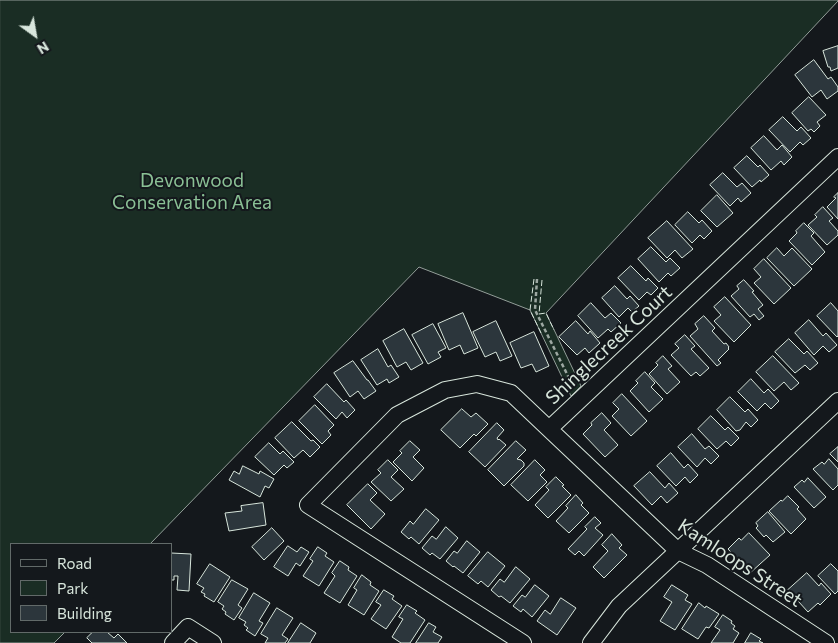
<!DOCTYPE html>
<style>
body{margin:0}
#map{position:relative;width:838px;height:643px;overflow:hidden;background:#14181c;font-family:Commissioner,sans-serif}
canvas{display:block}
.legend{position:absolute;left:10px;top:543px;width:162px;height:90px;box-sizing:border-box;background:#14181c;border:1px solid #626a69;margin:0;padding:6px 9px;list-style:none;font-size:15px;color:#d8e6dc}
.legend li{display:flex;align-items:center;gap:10px;height:25px}
.legend b{width:25px;border:1px solid #626a69}
.north{position:absolute;left:10px;top:10px;width:50px;height:50px;-webkit-text-stroke:4px #14181c;paint-order:stroke;rotate:148deg;font-size:14px;font-weight:700;line-height:20px;text-align:center;color:#d8e6dc}
.north::after{content:'';display:block;margin:auto;width:18px;height:22px;background:#d8e6dc;clip-path:polygon(50% 0,100% 100%,50% 72%,0 100%)}
</style>
<div id="map">
<canvas width="838" height="643"></canvas>
<ul class="legend">
<li><b style="height:6px;background:#14181c"></b>Road</li>
<li><b style="height:14px;background:#1a2d24"></b>Park</li>
<li><b style="height:14px;background:#2c363c"></b>Building</li>
</ul>
<div class="north">N</div>
</div>
<script>
const context = document.querySelector('canvas').getContext('2d');
context.lineJoin = 'round';
function paint(path, color) {
  context.fillStyle = color;
  context.fill(path, 'evenodd');
}
function strokePath(path, color, width, dash) {
  context.strokeStyle = color;
  context.lineWidth = width;
  context.lineCap = dash ? 'butt' : 'round';
  context.setLineDash(dash || []);
  context.stroke(path);
}
function drawText(font, color, halo, rows, align = 'center') {
  context.font = font + ' Commissioner,sans-serif';
  context.lineWidth = 4;
  context.setLineDash([]);
  context.textBaseline = 'middle';
  context.strokeStyle = halo;
  context.fillStyle = color;
  for (const [text, x, y, turn = 0] of rows) {
    context.save();
    context.translate(x, y);
    context.rotate((+turn || 0) * Math.PI / 180);
    context.textAlign = isNaN(turn) ? turn : align;
    if (halo) context.strokeText(text, 0, 0);
    context.fillText(text, 0, 0);
    context.restore();
  }
}
const green = new Path2D(`
 M 0,0 L 838,0 L 838,1 L 546,313 L 581,386 L 571,396 L 530,310 L 419,267 L 150,544 L 11,544 L 11,632 L 65,632 L 54,643 L 0,643 Z`);
paint(green, '#1a2d24');
strokePath(green, '#939e99', 1);
const building = new Path2D(`
 M 838,46 L 838,68 L 831,71 L 830,67 L 828,67 L 823,51 Z
 M 814,60 L 828,79 L 831,77 L 838,87 L 838,91 L 827,99 L 821,90 L 812,97 L 795,75 Z
 M 809,97 L 826,115 L 817,122 L 820,126 L 814,132 L 811,129 L 808,131 L 792,113 Z
 M 783,117 L 797,131 L 801,127 L 811,138 L 803,145 L 800,142 L 790,152 L 769,130 Z
 M 764,136 L 777,150 L 782,145 L 792,157 L 784,165 L 781,161 L 771,170 L 751,148 Z
 M 747,156 L 758,167 L 760,165 L 769,175 L 761,182 L 760,180 L 752,187 L 734,168 Z
 M 723,173 L 737,187 L 742,183 L 751,193 L 741,202 L 738,198 L 730,206 L 710,185 Z
 M 838,193 L 838,219 L 827,207 L 836,198 L 834,197 Z
 M 717,195 L 733,213 L 717,227 L 701,211 Z
 M 823,207 L 833,218 L 829,221 L 838,231 L 838,235 L 827,245 L 808,225 L 817,217 L 815,215 Z
 M 688,212 L 699,223 L 702,220 L 712,231 L 704,239 L 700,235 L 692,243 L 675,225 Z
 M 667,221 L 693,249 L 682,258 L 675,250 L 667,258 L 648,238 Z
 M 804,223 L 814,233 L 811,236 L 825,252 L 812,265 L 789,241 L 797,233 L 796,231 Z
 M 651,247 L 666,262 L 670,258 L 680,268 L 671,276 L 668,273 L 659,282 L 638,259 Z
 M 777,248 L 784,256 L 792,248 L 812,269 L 794,286 L 767,258 Z
 M 764,259 L 791,288 L 774,304 L 754,283 L 761,277 L 754,269 Z
 M 631,266 L 646,281 L 648,278 L 658,288 L 651,295 L 647,292 L 639,300 L 618,278 Z
 M 744,280 L 754,291 L 752,292 L 763,305 L 758,309 L 764,316 L 759,320 L 754,314 L 750,317 L 731,296 L 739,289 L 737,286 Z
 M 615,286 L 627,299 L 630,296 L 639,306 L 632,312 L 628,308 L 619,317 L 602,298 Z
 M 725,297 L 751,325 L 734,342 L 714,321 L 721,315 L 714,307 Z
 M 591,303 L 605,318 L 611,313 L 621,323 L 611,332 L 608,329 L 598,338 L 578,316 Z
 M 831,303 L 838,311 L 838,336 L 837,337 L 817,316 Z
 M 463,313 L 478,348 L 464,354 L 460,345 L 449,350 L 438,324 Z
 M 704,316 L 715,328 L 712,331 L 724,344 L 726,343 L 729,347 L 728,348 L 729,349 L 718,360 L 721,363 L 717,366 L 690,336 L 698,329 L 695,324 Z
 M 809,320 L 823,336 L 826,333 L 837,345 L 829,352 L 823,346 L 814,355 L 795,333 Z
 M 496,321 L 512,356 L 500,361 L 496,352 L 485,357 L 473,332 Z
 M 576,321 L 588,334 L 590,331 L 600,343 L 589,353 L 585,348 L 577,355 L 559,337 Z
 M 433,324 L 446,348 L 438,352 L 441,357 L 428,364 L 412,335 Z
 M 404,329 L 423,363 L 411,370 L 406,362 L 397,367 L 383,341 Z
 M 534,332 L 549,366 L 536,372 L 532,364 L 521,368 L 510,343 Z
 M 685,335 L 695,346 L 691,349 L 709,368 L 700,376 L 696,372 L 691,376 L 671,355 L 679,348 L 675,344 Z
 M 789,339 L 804,354 L 807,351 L 818,363 L 810,370 L 805,365 L 795,373 L 775,352 Z
 M 378,349 L 388,367 L 391,365 L 399,377 L 389,383 L 387,379 L 377,385 L 361,360 Z
 M 663,356 L 672,366 L 668,369 L 680,382 L 667,394 L 649,374 L 658,365 L 656,363 Z
 M 773,356 L 799,383 L 791,390 L 784,382 L 774,391 L 756,372 Z
 M 353,361 L 367,380 L 368,380 L 376,391 L 364,399 L 358,391 L 350,397 L 334,373 Z
 M 645,372 L 655,383 L 651,387 L 663,399 L 649,412 L 630,391 L 638,383 L 636,381 Z
 M 751,379 L 764,393 L 768,389 L 779,401 L 771,409 L 765,403 L 757,411 L 738,392 Z
 M 327,384 L 344,402 L 346,400 L 355,410 L 347,418 L 342,412 L 336,419 L 314,397 Z
 M 622,394 L 647,421 L 631,436 L 612,416 L 619,409 L 613,403 Z
 M 730,397 L 745,412 L 748,409 L 758,420 L 751,427 L 746,422 L 740,430 L 736,431 L 717,410 Z
 M 315,405 L 334,425 L 328,431 L 331,435 L 322,444 L 299,421 Z
 M 462,409 L 471,417 L 476,413 L 488,424 L 476,436 L 474,434 L 460,448 L 441,430 Z
 M 602,413 L 611,423 L 604,430 L 618,445 L 605,457 L 583,434 L 592,425 L 591,423 Z
 M 711,416 L 725,430 L 728,427 L 739,438 L 731,446 L 726,441 L 717,449 L 698,429 Z
 M 292,422 L 311,441 L 313,440 L 320,447 L 310,457 L 303,450 L 294,458 L 275,438 Z
 M 497,423 L 504,430 L 497,438 L 498,440 L 499,439 L 506,445 L 485,467 L 469,452 Z
 M 692,434 L 705,449 L 709,446 L 719,456 L 711,464 L 705,458 L 697,467 L 678,447 Z
 M 410,441 L 420,450 L 413,457 L 424,468 L 412,481 L 393,462 L 402,453 L 400,451 Z
 M 516,441 L 526,450 L 517,459 L 521,460 L 524,463 L 524,466 L 504,486 L 488,470 Z
 M 269,443 L 280,454 L 283,451 L 294,462 L 287,468 L 284,465 L 274,475 L 255,457 Z
 M 838,447 L 838,462 L 830,454 Z
 M 671,453 L 684,468 L 688,464 L 698,475 L 690,483 L 685,477 L 676,486 L 657,466 Z
 M 829,459 L 838,469 L 838,485 L 833,490 L 813,469 L 822,462 L 824,464 Z
 M 388,460 L 398,470 L 391,477 L 404,489 L 391,501 L 371,482 L 381,473 L 378,470 Z
 M 535,460 L 545,470 L 540,475 L 547,482 L 528,501 L 511,485 Z
 M 243,466 L 259,474 L 260,471 L 274,479 L 269,488 L 265,486 L 260,497 L 229,480 L 234,471 L 239,474 Z
 M 650,472 L 665,488 L 669,483 L 678,493 L 667,503 L 661,496 L 652,505 L 634,486 Z
 M 556,477 L 564,485 L 562,486 L 571,495 L 548,518 L 535,505 L 549,490 L 546,487 Z
 M 808,478 L 826,497 L 814,508 L 794,487 L 802,480 L 804,482 Z
 M 368,484 L 377,493 L 370,500 L 385,514 L 371,529 L 347,505 Z
 M 576,495 L 583,503 L 581,505 L 589,513 L 569,533 L 556,521 L 568,508 L 566,506 Z
 M 788,496 L 799,507 L 797,509 L 806,519 L 791,534 L 769,511 L 781,500 L 782,501 Z
 M 263,503 L 266,525 L 229,531 L 225,513 L 242,511 L 241,506 Z
 M 426,509 L 439,520 L 419,544 L 411,537 L 409,539 L 401,532 L 410,521 L 413,524 Z
 M 768,512 L 785,532 L 773,542 L 766,535 L 764,537 L 756,528 L 758,526 L 756,523 Z
 M 595,517 L 601,523 L 595,528 L 603,535 L 584,556 L 579,551 L 575,555 L 568,549 L 587,529 L 585,527 Z
 M 446,527 L 458,538 L 440,559 L 432,553 L 430,555 L 422,548 L 432,536 L 436,539 Z
 M 272,528 L 284,541 L 264,560 L 252,547 Z
 M 749,533 L 770,555 L 750,573 L 728,549 L 739,538 L 741,540 Z
 M 612,534 L 622,545 L 619,548 L 627,555 L 604,578 L 593,567 L 608,551 L 602,545 Z
 M 467,541 L 480,552 L 463,573 L 454,566 L 453,567 L 446,561 L 454,551 L 457,553 Z
 M 288,546 L 297,552 L 301,547 L 309,552 L 300,566 L 296,563 L 288,576 L 274,567 Z
 M 318,547 L 327,553 L 325,556 L 334,562 L 319,586 L 303,576 L 313,561 L 310,559 Z
 M 488,552 L 505,566 L 488,587 L 481,581 L 478,584 L 468,576 Z
 M 171,553 L 191,554 L 189,591 L 177,590 L 178,576 L 174,576 L 174,580 L 171,580 Z
 M 340,561 L 349,567 L 348,570 L 357,576 L 340,603 L 324,593 L 335,576 L 332,573 Z
 M 210,564 L 230,577 L 214,602 L 204,596 L 205,594 L 201,592 L 204,588 L 197,584 Z
 M 831,564 L 838,571 L 838,591 L 835,594 L 818,576 Z
 M 516,567 L 530,579 L 510,603 L 501,596 L 499,597 L 491,590 L 500,579 L 504,582 Z
 M 807,573 L 819,586 L 821,583 L 831,594 L 820,605 L 818,603 L 808,612 L 788,590 Z
 M 362,575 L 371,582 L 370,585 L 379,591 L 364,615 L 348,605 L 357,590 L 354,588 Z
 M 232,580 L 248,589 L 238,605 L 242,608 L 234,620 L 225,614 L 226,612 L 222,609 L 224,606 L 218,602 Z
 M 535,585 L 549,596 L 532,617 L 523,609 L 521,612 L 513,606 L 522,595 L 525,597 Z
 M 672,585 L 688,595 L 685,600 L 692,604 L 675,630 L 660,621 L 672,602 L 664,597 Z
 M 384,590 L 394,596 L 392,599 L 402,606 L 386,629 L 371,619 L 381,605 L 376,602 Z
 M 254,593 L 270,603 L 259,621 L 263,623 L 255,636 L 246,630 L 248,628 L 244,625 L 246,622 L 239,618 Z
 M 561,598 L 576,608 L 557,635 L 537,621 L 545,610 L 550,614 Z
 M 699,603 L 705,608 L 706,606 L 719,614 L 709,628 L 706,627 L 698,639 L 682,629 Z
 M 407,605 L 417,611 L 415,613 L 425,620 L 410,643 L 401,643 L 392,637 L 403,619 L 399,617 Z
 M 277,608 L 293,618 L 282,635 L 288,639 L 285,643 L 265,643 L 268,638 L 261,634 Z
 M 723,615 L 732,621 L 731,623 L 735,626 L 733,629 L 739,633 L 733,643 L 711,643 L 720,630 L 715,627 Z
 M 301,623 L 316,633 L 310,643 L 288,643 Z
 M 429,623 L 436,627 L 433,632 L 442,637 L 438,643 L 416,643 Z
 M 93,632 L 107,632 L 114,638 L 118,634 L 127,643 L 92,643 L 87,638 Z
 M 751,633 L 761,639 L 759,641 L 763,643 L 745,643 Z`);
paint(building, '#2c363c');
strokePath(building, '#d8e6dc', 1);
const minor = new Path2D(`
 M 549,429 L 678,551 L 707,565 L 826,643
 M 173,643 L 188,627 L 213,643
 M 523,643 L 308,505 L 397,415 L 445,390 L 477,384 L 511,393 L 549,429 L 838,157
 M 591,643 L 619,606 L 838,401`);
strokePath(minor, '#d8e6dc', 18);
strokePath(new Path2D(`
 M 537,279 L 535,310 L 573,386`), '#9da8a2', 2.5, [4, 2.5]);
strokePath(minor, '#14181c', 16);
strokePath(new Path2D(`
 M 534,279 L 530,310 L 541,333
 M 542,280 L 539,314 L 546,313 L 554,330`), '#d8e6dc', 1, [6, 2.5]);
drawText('19px', '#8ac095', '#14181c', [
 ["Devonwood",192,181],
 ["Conservation Area",192,203]
]);
drawText('19px', '#d8e6dc', '#14181c', [
 ["Shinglecreek Court",609,345,-43],
 ["Kamloops Street",740,563,33]
]);
</script>
